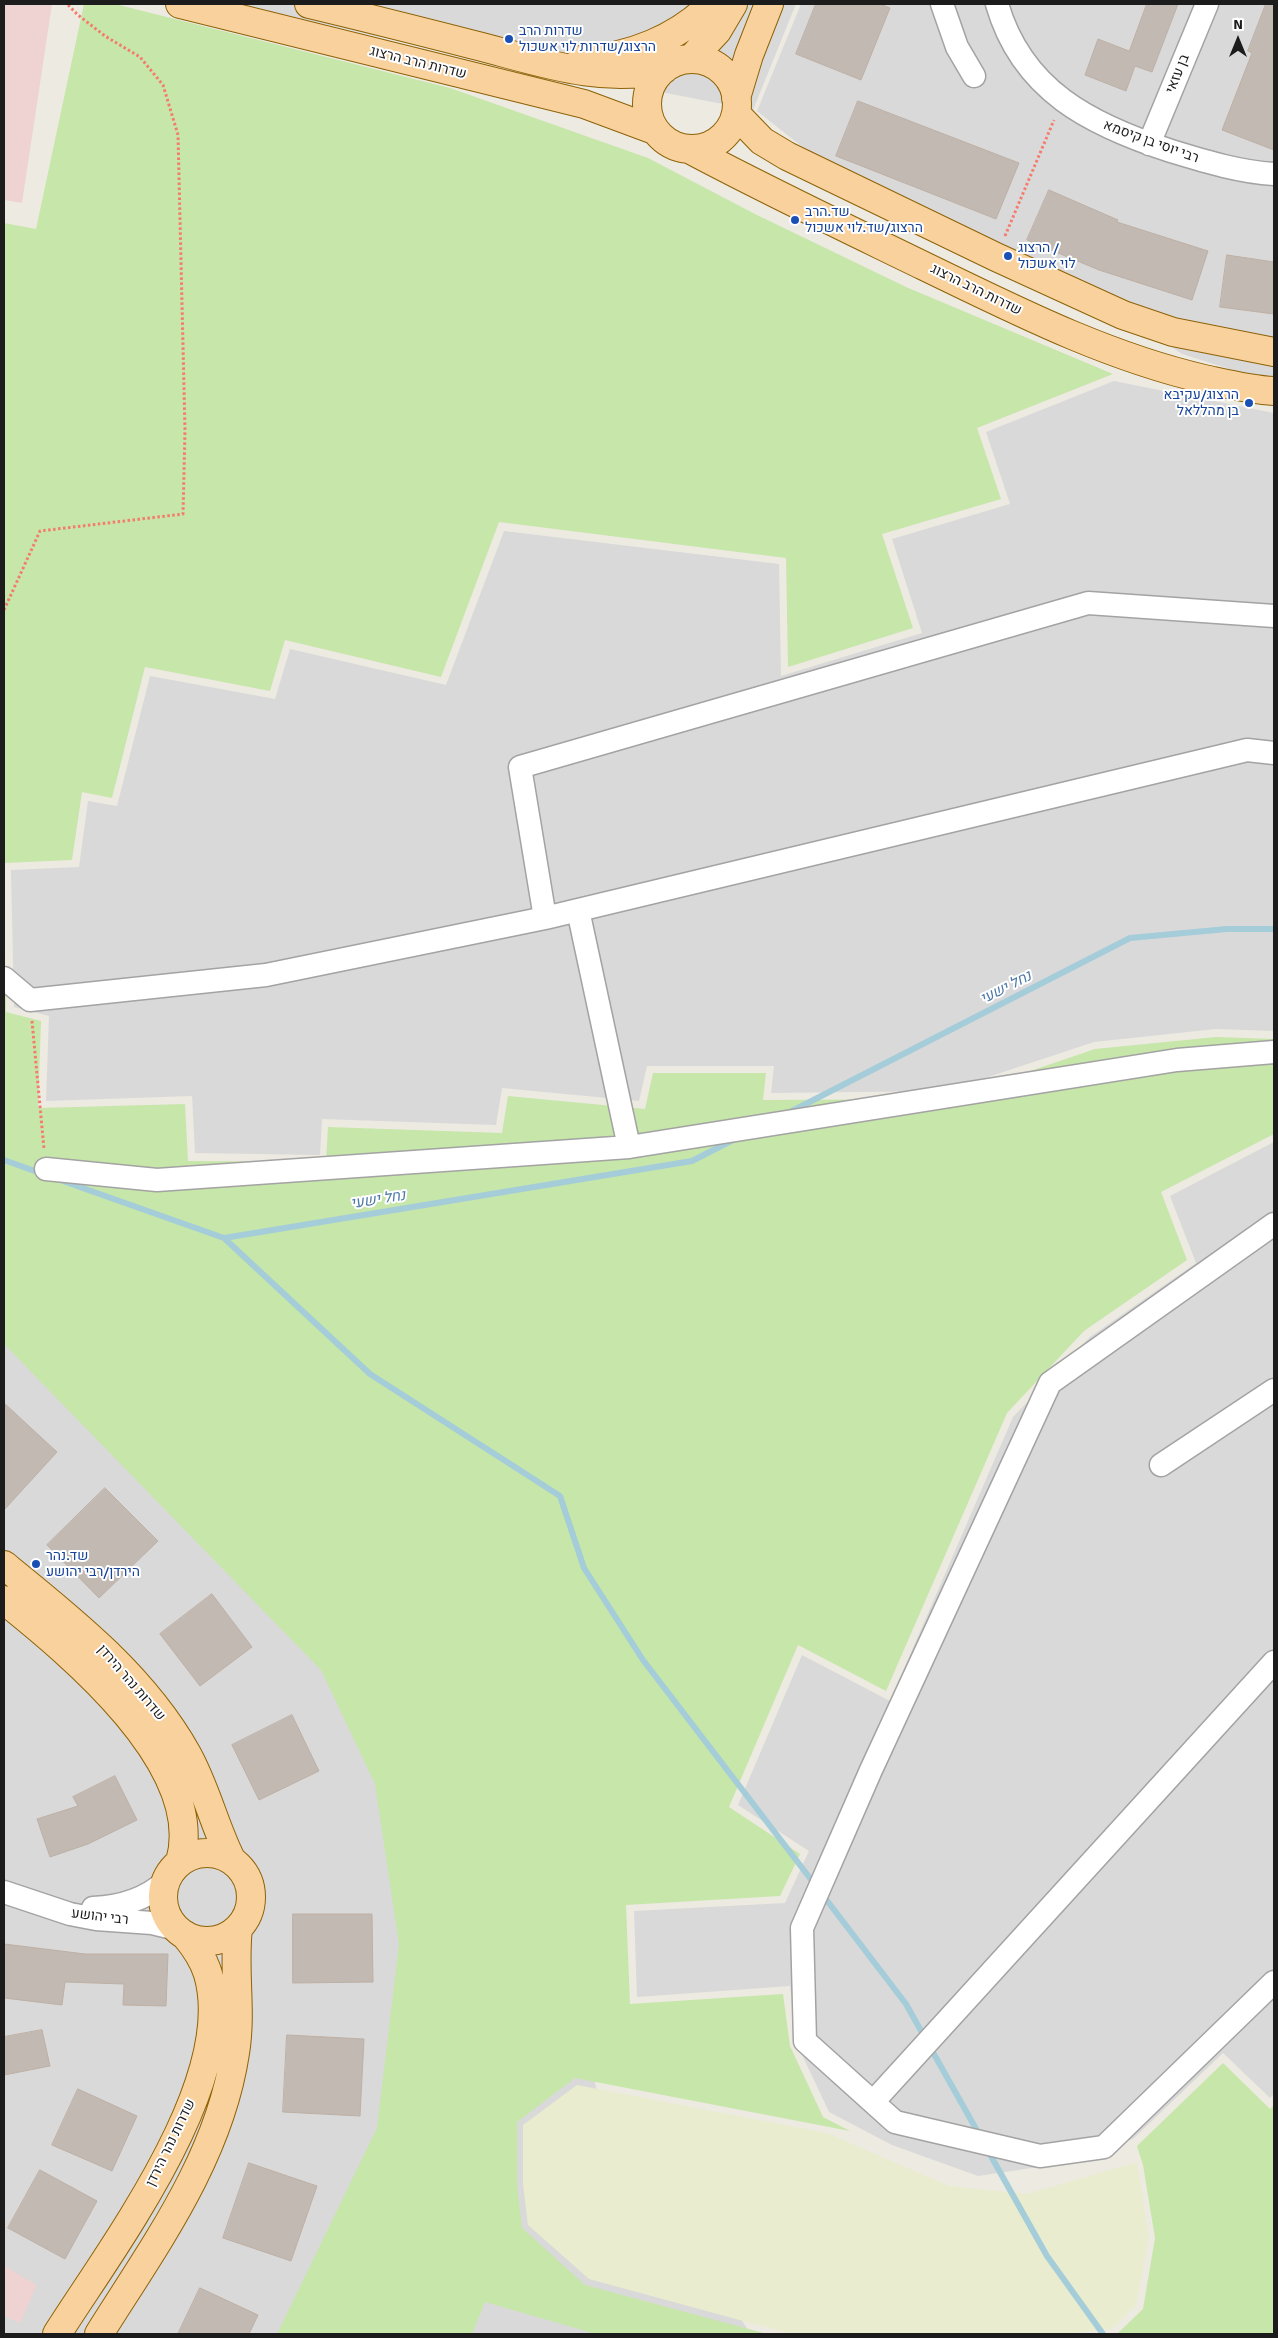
<!DOCTYPE html>
<meta charset="utf-8">
<style>
body{margin:0}
#map{position:relative;width:1278px;height:2338px;overflow:hidden;background:#edeae2;font-family:Signika,sans-serif}
canvas{display:block}
.frame{position:absolute;inset:0;border:5px solid #1c1c1c;pointer-events:none}
.north{position:absolute;left:1213px;top:15px;width:50px;height:50px;-webkit-text-stroke:4px #fff;paint-order:stroke;rotate:0deg;font-size:14px;font-weight:700;line-height:20px;text-align:center;color:#1c1c1c}
.north::after{content:'';display:block;margin:auto;width:18px;height:22px;background:#1c1c1c;clip-path:polygon(50% 0,100% 100%,50% 72%,0 100%)}
</style>
<div id="map">
<canvas width="1278" height="2338"></canvas>
<div class="frame"></div>
<div class="north">N</div>
</div>
<script>
const context = document.querySelector('canvas').getContext('2d');
context.lineJoin = 'round';
function paint(path, color) {
  context.fillStyle = color;
  context.fill(path, 'evenodd');
}
function strokePath(path, color, width, dash) {
  context.strokeStyle = color;
  context.lineWidth = width;
  context.lineCap = dash ? 'butt' : 'round';
  context.setLineDash(dash || []);
  context.stroke(path);
}
function drawText(font, color, halo, rows, align = 'center') {
  context.font = font + ' Signika,Heebo,sans-serif';
  context.lineWidth = 4;
  context.setLineDash([]);
  context.textBaseline = 'middle';
  context.strokeStyle = halo;
  context.fillStyle = color;
  for (const [text, x, y, turn = 0] of rows) {
    context.save();
    context.translate(x, y);
    context.rotate((+turn || 0) * Math.PI / 180);
    context.textAlign = isNaN(turn) ? turn : align;
    if (halo) context.strokeText(text, 0, 0);
    context.fillText(text, 0, 0);
    context.restore();
  }
}
paint(new Path2D(`
 M 239,4 L 796,4 L 753,110 L 375,36 Z
 M 801,4 L 1274,4 L 1274,383 L 1182,354 L 1084,288 L 810,153 L 757,111 Z
 M 1114,381 L 1274,413 L 1274,1031 L 1216,1029 L 1094,1042 L 946,1091 L 771,1093 L 774,1066 L 647,1066 L 639,1101 L 502,1088 L 496,1125 L 322,1119 L 320,1155 L 195,1153 L 192,1096 L 46,1101 L 49,1016 L 14,1007 L 11,870 L 79,867 L 88,801 L 117,806 L 150,676 L 275,699 L 290,649 L 446,685 L 504,531 L 779,564 L 781,676 L 922,633 L 892,539 L 1010,504 L 986,432 Z
 M 1274,1142 L 1274,2094 L 1270,2098 L 1223,2053 L 1133,2139 L 1052,2165 L 978,2176 L 892,2145 L 829,2112 L 797,2044 L 790,1986 L 637,1997 L 634,1911 L 785,1903 L 809,1851 L 738,1805 L 802,1655 L 890,1701 L 1013,1417 L 1090,1337 L 1196,1263 L 1170,1196 Z
 M 4,1179 L 551,1873 L 602,2116 L 751,2334 L 4,2334 Z`), '#dad9d9');
paint(new Path2D(`
 M 4,4 L 52,4 L 22,203 L 4,200 Z
 M 4,2266 L 37,2285 L 20,2323 L 4,2316 Z`), '#eed3d2');
paint(new Path2D(`
 M 577,2085 L 827,2133 L 949,2186 L 1027,2194 L 1137,2162 L 1149,2238 L 1136,2305 L 1112,2329 L 1065,2334 L 791,2334 L 589,2279 L 528,2225 L 523,2184 L 523,2125 Z`), '#e9ecce');
paint(new Path2D(`
 M 84,4 L 115,4 L 450,88 L 648,158 L 755,214 L 906,287 L 1113,374 L 977,428 L 1001,499 L 882,534 L 913,628 L 788,667 L 786,558 L 499,522 L 441,677 L 285,640 L 270,691 L 145,667 L 112,798 L 82,792 L 72,860 L 4,863 L 4,223 L 36,229 Z
 M 4,896 L 6,1012 L 41,1021 L 38,1108 L 185,1104 L 188,1161 L 326,1162 L 328,1127 L 502,1133 L 508,1096 L 645,1109 L 653,1073 L 766,1073 L 763,1100 L 948,1099 L 1095,1049 L 1216,1037 L 1274,1039 L 1274,1134 L 1161,1192 L 1187,1260 L 1084,1331 L 1007,1413 L 886,1691 L 798,1645 L 729,1807 L 800,1854 L 780,1896 L 626,1905 L 630,2004 L 783,1994 L 790,2046 L 823,2117 L 850,2131 L 575,2078 L 517,2122 L 517,2184 L 522,2228 L 585,2285 L 767,2334 L 596,2334 L 485,2302 L 472,2334 L 277,2334 L 377,2128 L 399,1944 L 375,1784 L 321,1670 L 4,1344 Z
 M 1223,2063 L 1270,2109 L 1274,2105 L 1274,2334 L 1117,2334 L 1143,2309 L 1155,2238 L 1143,2165 L 1137,2146 Z`), '#c7e6a9');
strokePath(new Path2D(`
 M 788,1113 L 1130,938 L 1227,929 L 1274,929
 M 4,1160 L 43,1174
 M 60,1180 L 224,1238 L 692,1161 L 735,1139
 M 224,1238 L 370,1374 L 560,1496 L 584,1568 L 643,1660 L 816,1886
 M 822,1894 L 906,2004 L 925,2038
 M 930,2047 L 980,2136
 M 987,2149 L 1047,2256 L 1103,2334`), '#a4cdd9', 6);
const building = new Path2D(`
 M 816,4 L 880,4 L 890,8 L 861,80 L 796,54 Z
 M 1147,4 L 1178,4 L 1152,72 L 1135,66 L 1126,91 L 1085,75 L 1098,39 L 1129,51 Z
 M 1266,4 L 1274,4 L 1274,150 L 1222,130 L 1252,53 L 1248,51 Z
 M 858,101 L 1019,163 L 996,219 L 836,156 Z
 M 1049,190 L 1118,220 L 1117,222 L 1208,251 L 1192,300 L 1099,270 L 1027,240 Z
 M 1227,255 L 1274,262 L 1274,314 L 1220,307 Z
 M 4,1403 L 57,1452 L 4,1510 Z
 M 105,1488 L 158,1541 L 99,1598 L 47,1545 Z
 M 212,1594 L 252,1647 L 200,1686 L 160,1634 Z
 M 292,1715 L 319,1771 L 259,1800 L 232,1745 Z
 M 115,1776 L 137,1820 L 88,1844 L 50,1857 L 37,1819 L 78,1806 L 73,1797 Z
 M 293,1914 L 372,1914 L 373,1982 L 293,1983 Z
 M 4,1944 L 85,1954 L 168,1954 L 166,2006 L 123,2005 L 124,1984 L 65,1982 L 62,2005 L 4,1998 Z
 M 42,2030 L 50,2066 L 4,2075 L 4,2037 Z
 M 287,2035 L 364,2039 L 360,2116 L 283,2112 Z
 M 78,2089 L 137,2116 L 112,2171 L 52,2145 Z
 M 249,2163 L 317,2186 L 291,2261 L 223,2238 Z
 M 40,2170 L 97,2201 L 65,2259 L 8,2228 Z
 M 200,2288 L 258,2315 L 249,2334 L 178,2334 Z`);
paint(building, '#c1b9b2');
strokePath(building, '#beb0a5', 1);
const minor = new Path2D(`
 M 942,4 L 957,47 L 974,76
 M 997,4 C 1022,91 1091,125 1171,151 C 1204,161 1239,172 1274,174
 M 1149,144 L 1207,4
 M 578,910 L 629,1147
 M 545,918 L 520,767 L 1088,603 L 1274,616
 M 4,978 L 30,1000 L 266,975 L 545,918 L 1247,750 L 1274,753
 M 46,1169 L 157,1180 L 629,1147 L 1177,1060 L 1274,1052
 M 1274,1224 L 1050,1383 L 871,1770 L 802,1928 L 805,2041 L 895,2122 L 1040,2156 L 1104,2147 L 1274,1982
 M 1161,1465 L 1274,1390
 M 4,1892 L 70,1914 L 96,1919 L 152,1923 L 177,1929
 M 93,1908 C 121,1907 145,1900 166,1881
 M 873,2102 L 1274,1662`);
const major = new Path2D(`
 M 180,4 L 584,104 L 654,130
 M 309,4 C 364,17 419,31 474,45 C 535,60 601,85 664,69
 M 691,59 L 717,31 L 733,4
 M647 104a45 45 0 1 1 90 0a45 45 0 1 1-90 0Z
 M 581,60 C 630,58 678,38 712,4
 M 736,98 L 749,55 L 769,4
 M 736,114 L 762,141 L 787,156 L 996,257 L 1123,315 L 1173,332 L 1274,352
 M 691,150 C 768,191 846,228 924,266 C 1015,310 1105,356 1204,379 C 1227,384 1251,390 1274,391
 M 4,1565 C 72,1620 144,1677 187,1754 C 206,1788 214,1825 231,1859
 M 4,1600 C 70,1653 208,1766 180,1862
 M163 1897a44 44 0 1 1 88 0a44 44 0 1 1-88 0Z
 M 57,2334 C 112,2247 239,2081 208,1974 C 203,1958 195,1947 185,1935
 M 99,2334 C 154,2246 219,2159 235,2053 C 242,2011 233,1970 238,1928`);
strokePath(minor, '#a3a3a3', 25);
strokePath(major, '#8e6206', 30);
strokePath(new Path2D(`
 M 1005,236 L 1054,120
 M 4,610 L 40,531 L 183,514 L 185,430 L 178,135 L 163,85 L 140,57 L 105,36 L 78,15 L 67,4
 M 32,1021 L 44,1149`), '#f47c6d', 3, [2.5, 2.5]);
strokePath(minor, '#fff', 22);
strokePath(major, '#f8d19d', 28);
for (const [x, y, r, color] of [
 [509,39,5,"#1a4fb4"],
 [795,220,5,"#1a4fb4"],
 [1008,256,5,"#1a4fb4"],
 [1249,403,5,"#1a4fb4"],
 [36,1564,5,"#1a4fb4"]
]) {
  const dot = new Path2D();
  dot.arc(x, y, r, 0, 2 * Math.PI);
  context.fillStyle = color;
  context.fill(dot);
  strokePath(dot, '#fff', 2);
}
drawText('14px', '#164399', '#fff', [
 ["שדרות הרב",519,31],
 ["הרצוג/שדרות לוי אשכול",519,47],
 ["שד.הרב",805,212],
 ["הרצוג/שד.לוי אשכול",805,228],
 ["הרצוג /",1018,248],
 ["לוי אשכול",1018,264],
 ["הרצוג/עקיבא",1239,395,"right"],
 ["בן מהללאל",1239,411,"right"],
 ["שד.נהר",46,1556],
 ["הירדן/רבי יהושע",46,1572]
], 'left');
drawText('14px', '#1c1c1c', '#fff', [
 ["שדרות הרב הרצוג",418,63,14],
 ["בן עזאי",1178,74,-68],
 ["רבי יוסי בן קיסמא",1151,142,20],
 ["שדרות הרב הרצוג",976,290,26],
 ["שדרות נהר הירדן",131,1683,49],
 ["רבי יהושע",100,1917,7],
 ["שדרות נהר הירדן",171,2143,-64]
]);
drawText('italic 15px', '#4d79a7', '#fff', [
 ["נחל ישעי",1006,988,-27],
 ["נחל ישעי",378,1200,-9]
]);
</script>
